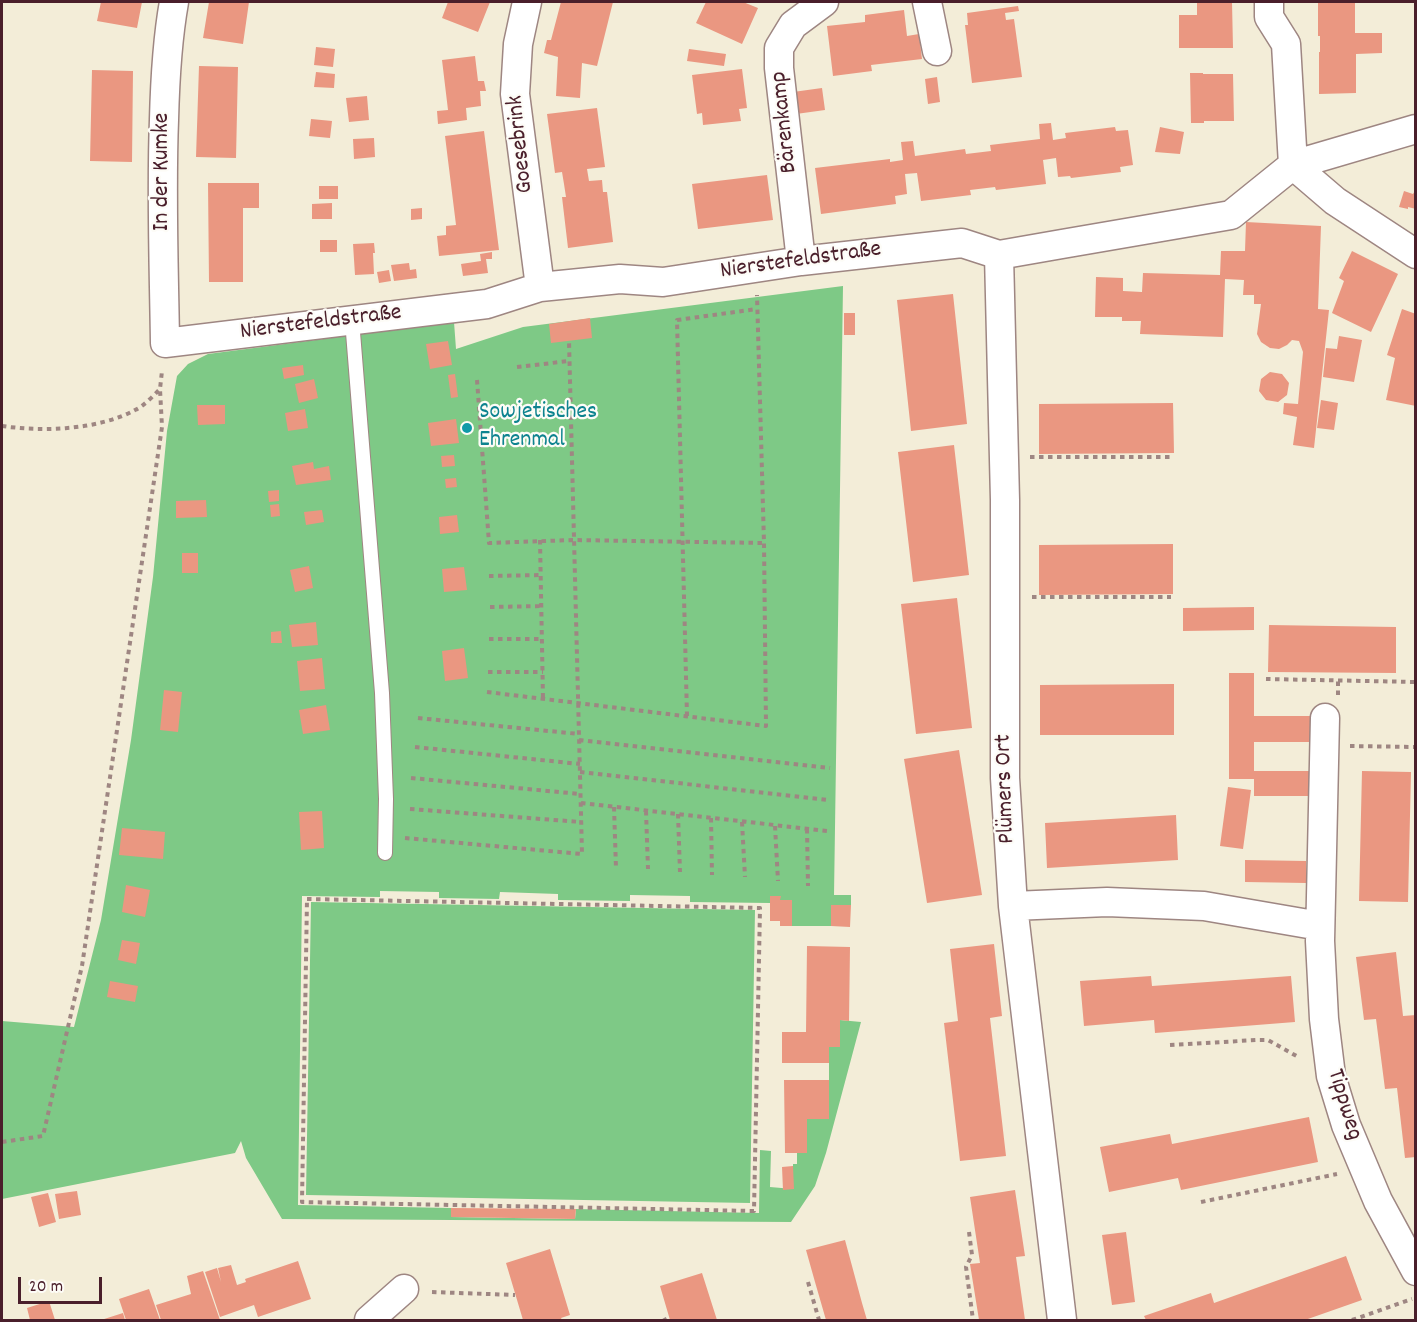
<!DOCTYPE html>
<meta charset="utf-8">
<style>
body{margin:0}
#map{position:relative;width:1417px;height:1322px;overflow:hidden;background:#f3edd8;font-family:Dekko,sans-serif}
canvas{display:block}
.frame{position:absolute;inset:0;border:3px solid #4a1f2b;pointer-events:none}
.scale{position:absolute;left:18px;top:1277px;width:84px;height:27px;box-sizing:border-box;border:3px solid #4a1f2b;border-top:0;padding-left:8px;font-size:18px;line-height:21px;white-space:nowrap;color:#4a1f2b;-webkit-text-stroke:4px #fdfcf7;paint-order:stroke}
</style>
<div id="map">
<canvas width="1417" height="1322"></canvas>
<div class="frame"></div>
<div class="scale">20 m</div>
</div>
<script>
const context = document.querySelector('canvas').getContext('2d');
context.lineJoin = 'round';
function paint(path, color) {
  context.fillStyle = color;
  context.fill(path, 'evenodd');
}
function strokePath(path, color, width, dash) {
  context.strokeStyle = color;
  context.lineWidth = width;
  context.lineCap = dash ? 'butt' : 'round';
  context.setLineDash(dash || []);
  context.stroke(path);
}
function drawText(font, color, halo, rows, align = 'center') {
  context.font = font + ' Dekko,sans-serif';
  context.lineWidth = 4.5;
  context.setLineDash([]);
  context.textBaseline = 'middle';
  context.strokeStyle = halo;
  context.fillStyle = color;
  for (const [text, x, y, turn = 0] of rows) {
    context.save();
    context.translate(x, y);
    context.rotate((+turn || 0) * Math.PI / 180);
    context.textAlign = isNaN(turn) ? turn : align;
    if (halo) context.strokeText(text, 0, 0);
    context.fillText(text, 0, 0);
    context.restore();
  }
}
paint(new Path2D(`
 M 843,286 L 834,895 L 851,895 L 851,905 L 832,905 L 831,926 L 792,926 L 792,900 L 780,900 L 780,896 L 770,896 L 770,903 L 690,902 L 690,896 L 630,895 L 630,901 L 558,900 L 558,894 L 500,892 L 499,899 L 439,898 L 439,892 L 380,891 L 380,897 L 302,896 L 298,1205 L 451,1208 L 451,1217 L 575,1219 L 576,1209 L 759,1213 L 760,1150 L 771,1151 L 770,1187 L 793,1189 L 793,1164 L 797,1164 L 797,1153 L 807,1153 L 807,1119 L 829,1119 L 829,1047 L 840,1047 L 840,1020 L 861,1022 L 826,1153 L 815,1186 L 791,1222 L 282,1219 L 246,1158 L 241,1141 L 235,1153 L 2,1199 L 2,1021 L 74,1027 L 101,920 L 131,740 L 153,577 L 167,431 L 177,376 L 188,364 L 208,354 L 454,322 L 456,349 L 523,327 Z
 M 311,902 L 755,910 L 750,1203 L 306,1195 Z`), '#7ec986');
paint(new Path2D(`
 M 101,2 L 142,2 L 137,28 L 97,21 Z
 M 209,2 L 249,2 L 243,44 L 203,38 Z
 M 448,2 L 490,2 L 478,32 L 442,18 Z
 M 561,2 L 613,2 L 597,66 L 582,63 L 580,98 L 556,96 L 558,57 L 544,53 L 547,40 L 551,40 Z
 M 706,2 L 743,2 L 758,8 L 742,44 L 696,23 Z
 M 1197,2 L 1232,2 L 1233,48 L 1179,48 L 1179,15 L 1197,15 Z
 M 1318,2 L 1355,2 L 1355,33 L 1382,33 L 1382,53 L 1356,54 L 1356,93 L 1319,94 L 1319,52 L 1320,52 L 1320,36 L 1318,36 Z
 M 1018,6 L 1019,11 L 1005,13 L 1006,20 L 1014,19 L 1022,77 L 972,83 L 965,25 L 968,25 L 967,13 Z
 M 904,10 L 907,36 L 919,34 L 922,59 L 871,65 L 872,71 L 833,76 L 827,26 L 865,22 L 865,15 Z
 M 316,47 L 335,49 L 333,67 L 314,65 Z
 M 689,49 L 726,54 L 724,66 L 687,61 Z
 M 475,56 L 478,81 L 484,81 L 486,91 L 480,91 L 481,106 L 466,108 L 467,120 L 438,124 L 437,111 L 448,110 L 442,60 Z
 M 199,66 L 238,67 L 236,158 L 196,157 Z
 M 742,69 L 747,108 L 739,109 L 741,121 L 703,125 L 702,113 L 697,114 L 692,75 Z
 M 92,70 L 133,71 L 132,162 L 90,161 Z
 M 316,72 L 335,74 L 334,88 L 314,87 Z
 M 1190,73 L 1203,73 L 1203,74 L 1233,74 L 1234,121 L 1204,121 L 1204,123 L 1191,123 Z
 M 937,77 L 940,102 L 928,104 L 925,79 Z
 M 822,88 L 825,110 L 796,114 L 793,92 Z
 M 367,96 L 369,120 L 349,122 L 346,98 Z
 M 597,108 L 605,167 L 587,169 L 589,181 L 602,180 L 603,192 L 607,192 L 613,242 L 568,248 L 562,197 L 566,197 L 564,184 L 562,172 L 555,173 L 547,114 Z
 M 311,119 L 332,121 L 330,138 L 309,136 Z
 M 1051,123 L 1053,140 L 1066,138 L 1065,133 L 1115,127 L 1116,131 L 1128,130 L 1133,165 L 1120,167 L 1121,172 L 1071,178 L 1070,176 L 1058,177 L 1056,158 L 1043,160 L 1046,184 L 996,190 L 995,187 L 970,190 L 971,195 L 921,201 L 917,173 L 905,174 L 907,194 L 895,196 L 896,204 L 821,214 L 815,168 L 890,159 L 890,162 L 903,160 L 901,142 L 913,141 L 915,156 L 965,149 L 966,154 L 991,151 L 990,145 L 1040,139 L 1039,124 Z
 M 1160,127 L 1184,132 L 1180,154 L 1155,152 Z
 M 484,131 L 499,250 L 439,256 L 437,236 L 446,235 L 446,226 L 456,225 L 445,136 Z
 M 374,138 L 375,157 L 354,159 L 353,139 Z
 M 767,175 L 773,220 L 698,229 L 692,184 Z
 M 208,183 L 259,183 L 259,208 L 243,208 L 243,282 L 209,282 Z
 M 319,186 L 338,186 L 338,199 L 319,199 Z
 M 1416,189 L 1416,209 L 1408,207 L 1408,209 L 1399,207 L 1404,191 L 1413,194 Z
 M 332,203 L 332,219 L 312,219 L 312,204 Z
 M 422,208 L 422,219 L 411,220 L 411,209 Z
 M 1246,222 L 1321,226 L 1318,309 L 1329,310 L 1314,448 L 1293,445 L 1297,417 L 1283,414 L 1284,403 L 1298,404 L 1303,352 L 1299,341 L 1292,340 L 1287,345 L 1279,349 L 1270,348 L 1261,342 L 1257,334 L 1261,304 L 1254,304 L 1254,295 L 1243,295 L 1244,280 L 1225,279 L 1223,337 L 1140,334 L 1141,321 L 1122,321 L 1122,317 L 1095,317 L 1096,277 L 1123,278 L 1123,291 L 1142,292 L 1143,273 L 1220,275 L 1221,251 L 1245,251 Z
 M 320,240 L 337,240 L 337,252 L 320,252 Z
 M 374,243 L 375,253 L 373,253 L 374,274 L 355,275 L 353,244 Z
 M 1352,251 L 1398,274 L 1371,332 L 1332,313 L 1344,281 L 1339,278 Z
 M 492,252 L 492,259 L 486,259 L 488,273 L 463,276 L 461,264 L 481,261 L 480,254 Z
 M 409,263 L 410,270 L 416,269 L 417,278 L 394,281 L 391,265 Z
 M 389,270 L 391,281 L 379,283 L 377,272 Z
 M 953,294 L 967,424 L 911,431 L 897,300 Z
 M 1402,309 L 1416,314 L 1416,406 L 1386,400 L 1395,358 L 1387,355 Z
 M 844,313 L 855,313 L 855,335 L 844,335 Z
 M 590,318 L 592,338 L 551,343 L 549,324 Z
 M 1339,336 L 1362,340 L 1354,382 L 1323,377 L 1326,348 L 1337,349 Z
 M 448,341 L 452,365 L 430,369 L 426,344 Z
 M 303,365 L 304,375 L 284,379 L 282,368 Z
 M 1270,372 L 1282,374 L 1289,383 L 1287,395 L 1278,402 L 1266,400 L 1259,391 L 1261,379 Z
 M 455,374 L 458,397 L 451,398 L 448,375 Z
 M 314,379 L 318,398 L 299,403 L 295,384 Z
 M 1321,400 L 1338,403 L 1334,430 L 1317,428 Z
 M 1173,403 L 1174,453 L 1039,454 L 1039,404 Z
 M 197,405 L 225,405 L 225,424 L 198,425 Z
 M 305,409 L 308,428 L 288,431 L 285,413 Z
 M 456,419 L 459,443 L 431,446 L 428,423 Z
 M 954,445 L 969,575 L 913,582 L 898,452 Z
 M 454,455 L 455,466 L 442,467 L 441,456 Z
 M 313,462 L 314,469 L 329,466 L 331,480 L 296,485 L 292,466 Z
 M 456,478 L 457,487 L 446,488 L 445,479 Z
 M 279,490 L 279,501 L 269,502 L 268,491 Z
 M 206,500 L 207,517 L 176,518 L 176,501 Z
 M 279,504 L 280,516 L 271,517 L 270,505 Z
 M 322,510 L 324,522 L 306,525 L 304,512 Z
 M 457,515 L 459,532 L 440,534 L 439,517 Z
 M 1173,544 L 1173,594 L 1039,595 L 1039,545 Z
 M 182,553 L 198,553 L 198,573 L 182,573 Z
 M 309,566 L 313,588 L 295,592 L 290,570 Z
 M 464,567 L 467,590 L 444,592 L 442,569 Z
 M 957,598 L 972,728 L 916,734 L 901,604 Z
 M 1254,607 L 1254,630 L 1183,631 L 1183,608 Z
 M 316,622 L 318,645 L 292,647 L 289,625 Z
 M 1269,625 L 1396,627 L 1396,673 L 1268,672 Z
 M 281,631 L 282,643 L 271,643 L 271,632 Z
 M 464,648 L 468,678 L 445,681 L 442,651 Z
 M 322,658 L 325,689 L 300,691 L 297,661 Z
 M 1229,673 L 1254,673 L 1254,716 L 1311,716 L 1311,742 L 1254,742 L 1254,771 L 1310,771 L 1310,796 L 1254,796 L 1254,779 L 1229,779 Z
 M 1174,684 L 1174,735 L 1040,735 L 1040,685 Z
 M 164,690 L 182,692 L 178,732 L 160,730 Z
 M 326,705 L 330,730 L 303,734 L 299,710 Z
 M 959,750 L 982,895 L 927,903 L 904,759 Z
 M 1362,771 L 1411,772 L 1408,902 L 1359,901 Z
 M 1228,787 L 1251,790 L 1243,849 L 1220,846 Z
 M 322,811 L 324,848 L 301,850 L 299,812 Z
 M 1176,815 L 1178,860 L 1047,868 L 1045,823 Z
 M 122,828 L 165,832 L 163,859 L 119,855 Z
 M 1245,860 L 1306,861 L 1306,883 L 1245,882 Z
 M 126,885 L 150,890 L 145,917 L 122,912 Z
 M 770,896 L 781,896 L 780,900 L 792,900 L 792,926 L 780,926 L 780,921 L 770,921 Z
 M 831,905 L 851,905 L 850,927 L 831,926 Z
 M 122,940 L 140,943 L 136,964 L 118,960 Z
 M 994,944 L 1002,1016 L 990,1018 L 1006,1156 L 960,1161 L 944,1023 L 958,1021 L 950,949 Z
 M 807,946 L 850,947 L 849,1021 L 840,1020 L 840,1047 L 829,1047 L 829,1063 L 782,1063 L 782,1032 L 806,1032 Z
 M 1396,952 L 1403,1016 L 1416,1015 L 1416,1157 L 1405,1158 L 1397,1088 L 1385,1089 L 1376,1019 L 1364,1020 L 1356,957 Z
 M 1151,976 L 1152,986 L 1291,976 L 1295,1022 L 1155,1033 L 1154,1020 L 1084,1026 L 1080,981 Z
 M 110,981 L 138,986 L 135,1002 L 107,997 Z
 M 784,1080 L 829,1080 L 829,1119 L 807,1119 L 807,1153 L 785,1153 Z
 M 1309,1117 L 1318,1162 L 1181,1190 L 1178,1178 L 1109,1192 L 1100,1147 L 1170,1134 L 1172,1144 Z
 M 793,1166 L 794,1189 L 783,1190 L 782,1167 Z
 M 1015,1190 L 1025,1256 L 1016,1257 L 1025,1320 L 979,1320 L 970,1264 L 980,1263 L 970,1197 Z
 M 77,1191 L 81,1215 L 59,1219 L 55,1194 Z
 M 48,1193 L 56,1222 L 39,1227 L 31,1197 Z
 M 451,1208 L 576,1209 L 575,1219 L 451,1217 Z
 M 1126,1232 L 1135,1302 L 1112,1305 L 1102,1235 Z
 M 845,1240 L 862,1303 L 867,1320 L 826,1320 L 815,1282 L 806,1250 Z
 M 550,1249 L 570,1315 L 561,1318 L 562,1320 L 523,1320 L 506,1263 Z
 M 1346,1256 L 1362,1300 L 1305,1320 L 1146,1320 L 1144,1316 L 1211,1293 L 1214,1303 Z
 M 298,1261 L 311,1299 L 258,1317 L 254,1305 L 220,1317 L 205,1272 L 217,1268 L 221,1282 L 218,1268 L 231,1265 L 237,1285 L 246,1282 L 245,1279 Z
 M 203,1271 L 220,1320 L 161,1320 L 156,1305 L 191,1294 L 187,1276 Z
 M 702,1273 L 717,1320 L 670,1320 L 660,1286 Z
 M 149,1289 L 160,1320 L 126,1320 L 119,1299 Z
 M 49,1301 L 55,1320 L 30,1320 L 27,1308 Z
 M 123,1313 L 125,1320 L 101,1320 Z`), '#ea9781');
const service = new Path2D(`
 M 352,320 L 382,693 L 386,799 L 385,853`);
const minor = new Path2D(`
 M 174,2 C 167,41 165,80 164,120 C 161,194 164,269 165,343 L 487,304 L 540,287 L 620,279 L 663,282 L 801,261 L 962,243 L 999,255 L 1062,244 L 1231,215 L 1293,165 L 1416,129
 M 527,2 L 518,44 L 515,94 L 540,287
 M 927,2 L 937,51
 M 1269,2 L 1269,17 L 1286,44 L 1293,165
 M 1293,165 L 1335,201 L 1416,254
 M 999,255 L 1005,500 L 1005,778 L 1013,906 L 1062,1320
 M 801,261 L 779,68 L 779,48 L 793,25 L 824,2
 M 1325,718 L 1320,941 L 1324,1019 L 1331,1076 L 1346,1125 L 1378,1201 L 1416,1271
 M 1013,906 L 1107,902 L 1204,906 L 1320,926
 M 369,1320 L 404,1289`);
strokePath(service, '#9e8682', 16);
strokePath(minor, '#9e8682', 31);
strokePath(new Path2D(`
 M 517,367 L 569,361
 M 477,380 L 489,543 L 573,540 L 764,543
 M 2,426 C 43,432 98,430 135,410 C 144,406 153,396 160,389 L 162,371
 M 1030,457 L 1171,457
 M 540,540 L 543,699
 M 489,576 L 541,575
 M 1032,597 L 1171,597
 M 490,607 L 542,606
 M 489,639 L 542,639
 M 488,672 L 543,672
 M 1266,679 L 1416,682
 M 487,692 L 766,726 L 764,543 L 757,295
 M 1338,695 L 1338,681
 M 687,716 L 677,320 L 757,309
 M 418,718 L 579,734
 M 579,740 L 830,768
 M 1350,746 L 1416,747
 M 415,747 L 580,764
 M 580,772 L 828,800
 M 411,778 L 580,794
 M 581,803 L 827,831
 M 614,807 L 616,868
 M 410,809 L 581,822
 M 646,811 L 648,869
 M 678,814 L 680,872
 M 711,818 L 712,875
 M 742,822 L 745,877
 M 775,826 L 778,881
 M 807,829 L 808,886
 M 405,838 L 582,854 L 569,341
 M 307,899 L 760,908 L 754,1211 L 302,1202 Z
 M 1170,1045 L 1257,1040 L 1268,1040 L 1300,1058
 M 2,1142 L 43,1136 L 82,966 L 162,427 L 160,389
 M 1201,1202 L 1337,1174
 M 969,1232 L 972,1255 L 966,1267 L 973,1320
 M 808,1282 L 819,1320
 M 432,1292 L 515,1295
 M 664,1318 L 665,1320
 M 1352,1320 L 1412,1299`), '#9e8682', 4, [4.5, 4.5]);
strokePath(service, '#fff', 14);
strokePath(minor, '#fff', 28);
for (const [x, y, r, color] of [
 [467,428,6,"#0f9aa8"]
]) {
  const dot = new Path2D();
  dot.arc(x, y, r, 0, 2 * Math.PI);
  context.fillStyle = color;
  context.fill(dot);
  strokePath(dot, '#fdfcf7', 2);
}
drawText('24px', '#4a1f2b', '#fdfcf7', [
 ["Bärenkamp",786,122,-96],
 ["Goesebrink",522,144,-96],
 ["In der Kumke",164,172,-90],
 ["Nierstefeldstraße",801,262,-8],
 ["Nierstefeldstraße",321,324,-7],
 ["Plümers Ort",1007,789,-92],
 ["Tippweg",1343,1105,73]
]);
drawText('24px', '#0d838f', '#fdfcf7', [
 ["Sowjetisches",479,414],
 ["Ehrenmal",479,442]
], 'left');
</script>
